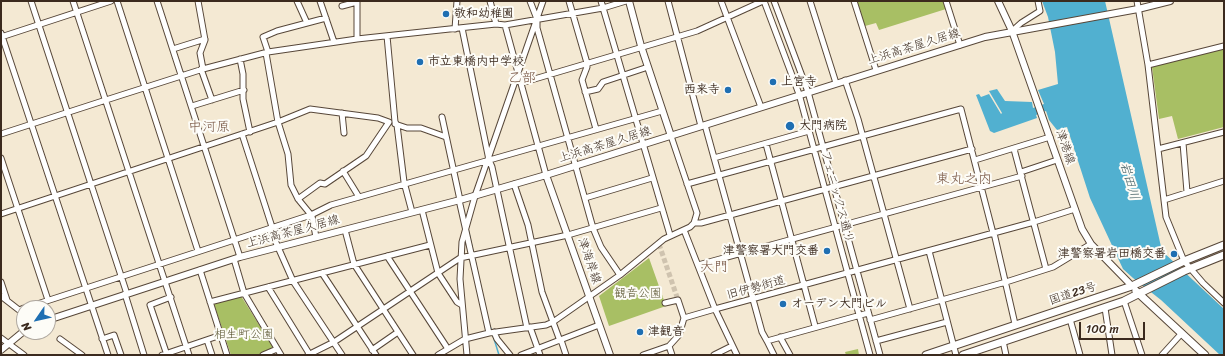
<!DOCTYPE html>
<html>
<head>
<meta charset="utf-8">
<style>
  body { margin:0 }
  #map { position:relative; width:1225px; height:356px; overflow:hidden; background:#f4e9d3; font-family:Sriracha,sans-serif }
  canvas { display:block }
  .frame { position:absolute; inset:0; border:2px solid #3b2a1e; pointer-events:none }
  .north { position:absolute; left:16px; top:300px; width:40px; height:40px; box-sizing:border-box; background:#fdfcf7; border:1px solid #afa8a0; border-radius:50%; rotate:236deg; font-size:11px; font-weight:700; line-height:16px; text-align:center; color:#3b2a1e }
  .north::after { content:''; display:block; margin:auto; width:14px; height:18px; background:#1f6fb2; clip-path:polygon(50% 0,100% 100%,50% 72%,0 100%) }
  .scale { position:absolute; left:1079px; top:322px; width:66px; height:18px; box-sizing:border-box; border:2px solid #3b2a1e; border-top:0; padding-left:5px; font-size:12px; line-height:14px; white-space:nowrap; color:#3b2a1e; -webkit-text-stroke:3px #fdfcf7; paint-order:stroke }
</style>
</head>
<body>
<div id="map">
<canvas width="1225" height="356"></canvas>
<div class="frame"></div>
<div class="north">N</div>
<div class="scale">100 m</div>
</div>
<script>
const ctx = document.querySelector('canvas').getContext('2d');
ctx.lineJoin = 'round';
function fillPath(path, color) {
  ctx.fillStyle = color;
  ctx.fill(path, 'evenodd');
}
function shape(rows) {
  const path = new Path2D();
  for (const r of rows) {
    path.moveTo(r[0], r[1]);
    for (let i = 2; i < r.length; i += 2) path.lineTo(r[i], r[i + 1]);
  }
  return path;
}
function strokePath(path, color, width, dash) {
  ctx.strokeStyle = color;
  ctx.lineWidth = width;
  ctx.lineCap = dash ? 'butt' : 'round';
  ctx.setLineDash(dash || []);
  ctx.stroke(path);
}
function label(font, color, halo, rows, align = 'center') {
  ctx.font = font + ' Sriracha,"Klee One",sans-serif';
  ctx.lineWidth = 4;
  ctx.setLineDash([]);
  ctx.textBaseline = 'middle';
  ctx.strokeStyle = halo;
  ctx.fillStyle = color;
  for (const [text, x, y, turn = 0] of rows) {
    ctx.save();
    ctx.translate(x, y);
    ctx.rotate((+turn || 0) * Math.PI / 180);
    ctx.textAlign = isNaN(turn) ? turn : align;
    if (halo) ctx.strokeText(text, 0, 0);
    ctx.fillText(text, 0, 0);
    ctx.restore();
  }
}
fillPath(shape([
  [856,1,944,1,946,9,879,30,876,23,865,26],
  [1224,48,1224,127,1178,139,1172,116,1159,119,1152,67],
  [649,258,666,306,609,326,599,296],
  [241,296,273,347,260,355,231,355,214,304],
  [858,349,859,355,846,355,845,352]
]), '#a8bf64');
fillPath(shape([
  [1042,1,1105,1,1162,251,1224,309,1224,355,1220,355,1161,300,1133,278,1123,269,1090,198,1067,127,1057,130,1049,120,1046,111,1036,115,1037,118,994,133,990,131,976,95,979,94,981,97,989,94,1001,114,1002,113,989,91,997,89,1005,101,1032,102,1033,108,1044,104,1038,90,1058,84,1055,52,1048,17]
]), '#51b0d0');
strokePath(shape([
  [468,229,487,315],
  [490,326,499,355]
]), '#51b0d0', 1.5);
strokePath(shape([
  [659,244,678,300]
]), '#cfc3af', 5, [5, 2.5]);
const minor = shape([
  [31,1,127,294],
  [73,1,189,355],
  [117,1,198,251],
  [157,1,240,257],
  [198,1,205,40,200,53,203,69],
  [297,1,307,23],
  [320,1,334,42],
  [357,1,357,39],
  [490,1,496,24],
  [530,1,537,19,537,28,593,228,601,247,620,275],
  [569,1,587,63,587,67,582,80,596,129],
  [601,1,670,235],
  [668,1,701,126],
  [721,1,761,107],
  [764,1,799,94,870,355],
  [774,1,808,92,880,355],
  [810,1,836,83],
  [854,1,876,70],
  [946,1,960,45],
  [1137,1,1148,65,1166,217,1184,261,1203,283,1224,303],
  [342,6,357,2],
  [505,25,546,175],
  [462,28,489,160,492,167,527,328],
  [455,29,457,1],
  [1012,31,1021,23,1040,11,1038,1],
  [1,33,108,355],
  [387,36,395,122,397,125,404,182,412,212],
  [1,37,111,1],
  [173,49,205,39],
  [268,52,263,37,277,31,326,18],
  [240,59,243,74,243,99,250,132],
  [1148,65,1224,46],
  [201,69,212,100],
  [845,80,858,119,910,309],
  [521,83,697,31,763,1],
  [585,92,598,89,603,82,648,67],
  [106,100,203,69,268,52,357,39,496,24,505,25,603,8,626,1],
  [192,106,244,90],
  [342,113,344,133],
  [442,117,460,200],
  [395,124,407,128,421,128,446,137],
  [705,125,762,332,767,341,868,313],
  [1,134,106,100],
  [242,134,272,227,270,229,293,281,342,355],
  [1183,143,1187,192],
  [766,144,815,326],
  [1014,149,1046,269],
  [1158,149,1224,132],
  [1,158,48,300],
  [714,158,809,131],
  [975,160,1050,137],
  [343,171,359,197],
  [1021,172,1057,160],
  [514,184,528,225,542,292,560,341],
  [687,184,961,109,993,233],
  [585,198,652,178],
  [298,199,312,216,316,237],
  [459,200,489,333],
  [1164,200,1224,181],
  [422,210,438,273,457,302,462,305],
  [1,214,242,134,278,122,310,109,378,118,389,122,366,156,325,184,320,183,298,199,291,185,288,154,278,122,266,53],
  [694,223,701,223,972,149],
  [345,230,354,264,413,355],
  [994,233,1015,324],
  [929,251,956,355],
  [387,256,448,349],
  [234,259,244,293,281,355],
  [698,265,1022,176],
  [200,270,227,355],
  [322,273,376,355],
  [1,282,7,300],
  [268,287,310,355],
  [125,294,144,355],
  [1,296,19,310,24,308],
  [1124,301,1142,355],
  [210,302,430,245],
  [25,308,311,215,331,205,662,111],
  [1105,308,1112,355],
  [684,318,715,309,684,230],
  [1070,319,1080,355],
  [870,320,1006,282,1053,267,1091,244],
  [530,327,540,355],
  [494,332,497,339,510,355],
  [780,337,790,355],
  [1,338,24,355],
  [60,339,82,355],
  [102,339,114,335,121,355],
  [207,340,212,355],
  [561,340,566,355],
  [767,341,774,355],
  [876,341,947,322],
  [1003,341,1006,355],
  [669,346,672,355],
  [372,350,398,332],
  [162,355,221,335],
  [167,355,150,305,171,297],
  [263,355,277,349],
  [308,355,334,342,460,258,568,235,661,208],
  [438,355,465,339,489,333,546,325,553,322,620,275,664,239,690,227,694,223,697,213,671,136],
  [467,355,460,279,462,242,475,196,543,1],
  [521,355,599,325],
  [643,355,669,346,679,335,684,318,678,300,665,303],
  [714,355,732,346],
  [737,355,715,309,1034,222,1075,209],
  [1162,355,1182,333]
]);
const major = shape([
  [629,1,641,46,671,136],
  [998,1,1012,31,1082,229,1091,244,1132,286],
  [546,175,610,355],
  [48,320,240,257,460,200,546,175,985,37,1138,9,1170,1],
  [1,350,24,331]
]);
const highway = shape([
  [1136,291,1205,355],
  [926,355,1132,286,1184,261,1224,245],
  [963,355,1124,301,1184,271,1224,255]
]);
strokePath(minor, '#574739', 7);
strokePath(major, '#574739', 8);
strokePath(highway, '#574739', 9);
strokePath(minor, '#fff', 5);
strokePath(major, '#fff', 6);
strokePath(highway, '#fff', 7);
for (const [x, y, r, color] of [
  [446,14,4,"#1f6fb2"],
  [420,62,4,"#1f6fb2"],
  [773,82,4,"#1f6fb2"],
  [728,90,4,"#1f6fb2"],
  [790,126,5,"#1f6fb2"],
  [827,251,4,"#1f6fb2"],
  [1174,254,4,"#1f6fb2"],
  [783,304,4,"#1f6fb2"],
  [640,332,4,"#1f6fb2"]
]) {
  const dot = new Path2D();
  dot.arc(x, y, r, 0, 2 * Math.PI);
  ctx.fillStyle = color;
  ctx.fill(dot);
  strokePath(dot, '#fdfcf7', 1.5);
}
label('bold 12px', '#3b2a1e', '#fdfcf7', [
  ["敬和幼稚園",454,14],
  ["市立東橋内中学校",428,62],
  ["上宮寺",781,82],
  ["西来寺",720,90,"right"],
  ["大門病院",799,126],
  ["津警察署大門交番",819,251,"right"],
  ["津警察署岩田橋交番",1166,254,"right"],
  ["オーデン大門ビル",791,304],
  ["津観音",648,332]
], 'left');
label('12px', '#3b2a1e', '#fdfcf7', [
  ["上浜高茶屋久居線",914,47,-17],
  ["上浜高茶屋久居線",605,145,-17],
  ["津港線",1065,147,71],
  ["フェニックス通り",837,197,75],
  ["上浜高茶屋久居線",293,232,-15],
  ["津海岸線",589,261,71],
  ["旧伊勢街道",756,288,-15],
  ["国道23号",1073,294,-18]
]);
label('12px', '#5c5733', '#fdfcf7', [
  ["観音公園",638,294],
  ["相生町公園",244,335]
]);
label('italic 13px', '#446065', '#fdfcf7', [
  ["岩田川",1129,181,74]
]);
label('14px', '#795745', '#fdfcf7', [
  ["乙部",522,78],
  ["中河原",209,127],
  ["東丸之内",964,179],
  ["大門",714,267]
]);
</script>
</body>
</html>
